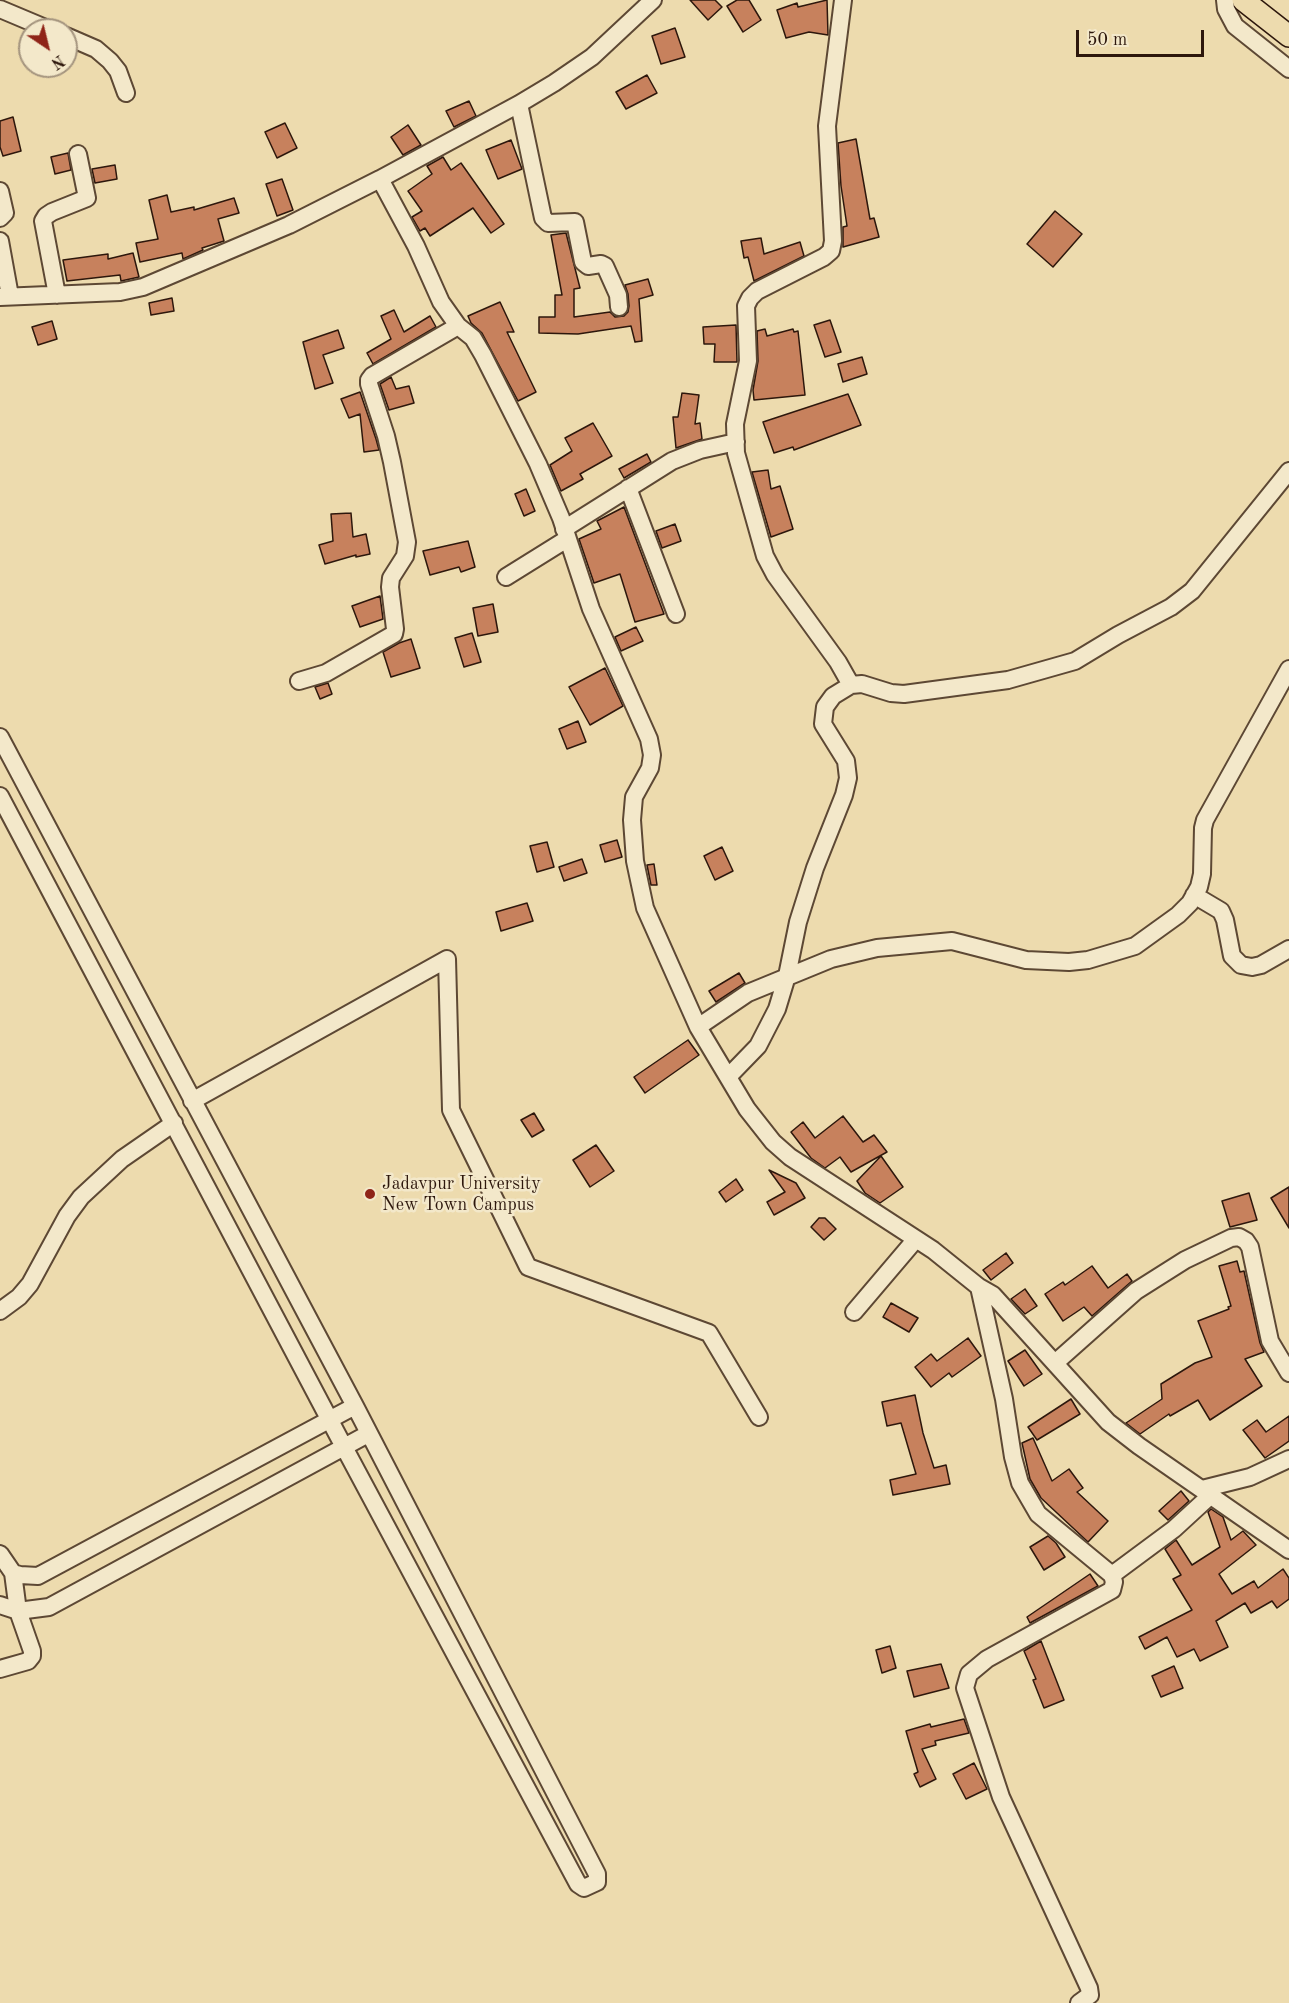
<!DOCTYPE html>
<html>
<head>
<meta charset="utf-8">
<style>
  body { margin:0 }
  #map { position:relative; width:1289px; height:2003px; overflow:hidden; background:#eddbae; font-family:"Old Standard TT",serif }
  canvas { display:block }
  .north { position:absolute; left:18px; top:18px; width:60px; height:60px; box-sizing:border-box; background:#f3e8ca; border:2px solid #a4947e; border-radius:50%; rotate:145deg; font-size:16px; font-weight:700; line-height:24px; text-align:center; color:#2d170c }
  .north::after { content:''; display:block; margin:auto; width:21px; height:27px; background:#8f2418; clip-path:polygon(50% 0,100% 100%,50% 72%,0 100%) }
  .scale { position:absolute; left:1076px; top:30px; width:128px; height:27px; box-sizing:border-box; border:3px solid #2d170c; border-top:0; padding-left:8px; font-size:18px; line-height:21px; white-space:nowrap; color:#2d170c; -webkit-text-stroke:4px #f3e8ca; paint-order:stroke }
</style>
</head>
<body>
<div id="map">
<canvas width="1289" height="2003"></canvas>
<div class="north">N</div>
<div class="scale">50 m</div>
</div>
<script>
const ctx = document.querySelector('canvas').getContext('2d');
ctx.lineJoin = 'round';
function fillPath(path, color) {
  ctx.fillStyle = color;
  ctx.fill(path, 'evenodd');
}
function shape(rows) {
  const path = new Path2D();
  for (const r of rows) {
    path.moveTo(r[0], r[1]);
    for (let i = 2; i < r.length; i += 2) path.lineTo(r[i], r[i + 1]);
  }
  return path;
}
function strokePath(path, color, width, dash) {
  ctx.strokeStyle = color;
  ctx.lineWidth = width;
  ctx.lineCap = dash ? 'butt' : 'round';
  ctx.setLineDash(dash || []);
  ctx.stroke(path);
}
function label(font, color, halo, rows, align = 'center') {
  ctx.font = font + ' "Old Standard TT",serif';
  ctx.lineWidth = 5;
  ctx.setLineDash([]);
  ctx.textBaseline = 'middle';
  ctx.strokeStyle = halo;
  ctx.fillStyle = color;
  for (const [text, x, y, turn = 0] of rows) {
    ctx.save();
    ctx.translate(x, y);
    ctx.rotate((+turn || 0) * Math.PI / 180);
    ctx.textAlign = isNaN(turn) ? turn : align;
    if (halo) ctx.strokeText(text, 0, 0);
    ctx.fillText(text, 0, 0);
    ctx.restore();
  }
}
const building = shape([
  [690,0,715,0,722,7,708,20,690,0],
  [737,0,749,0,761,20,743,32,727,6,737,0],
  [827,0,828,35,809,32,786,38,777,10,797,3,798,7,827,0],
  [675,28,685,57,661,64,652,36,675,28],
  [647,75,657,93,626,109,616,92,647,75],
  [469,101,476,116,454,127,446,111,469,101],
  [13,117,21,151,3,156,0,147,0,121,13,117],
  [285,123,297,148,277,158,265,132,285,123],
  [408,125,421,145,403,155,391,137,408,125],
  [856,139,870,219,874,218,879,237,843,247,843,227,847,226,841,186,838,143,856,139],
  [511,140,522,169,498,179,486,150,511,140],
  [68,153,71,170,55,174,51,157,68,153],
  [443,157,451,170,461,163,504,224,491,233,473,208,430,236,425,228,420,231,412,217,422,211,408,191,432,174,427,166,443,157],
  [115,165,117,179,95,183,92,169,115,165],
  [282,179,293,210,277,216,266,184,282,179],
  [167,195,171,212,194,207,194,210,234,198,239,213,218,219,224,241,202,248,203,250,183,259,182,253,140,262,136,243,158,239,149,200,167,195],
  [1055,211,1082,234,1053,267,1027,244,1055,211],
  [566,233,580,288,574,289,574,317,610,312,615,317,624,316,628,312,629,306,628,294,625,285,648,279,653,295,639,299,642,341,635,342,631,326,578,334,539,333,539,317,555,317,555,295,562,295,551,235,566,233],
  [761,238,764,254,800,242,804,256,754,281,748,257,744,258,741,241,761,238],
  [133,253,139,277,121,281,120,275,67,281,63,260,108,254,108,259,133,253],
  [172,298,174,311,151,315,149,303,172,298],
  [500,302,514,332,507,332,536,392,518,401,482,333,471,323,468,316,500,302],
  [394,310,404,332,430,316,436,327,373,364,367,353,391,339,381,316,394,310],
  [830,320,841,352,825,357,814,325,830,320],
  [52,321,57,339,38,345,32,327,52,321],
  [736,325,737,362,714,362,715,344,704,344,703,327,736,325],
  [765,329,767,336,793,329,794,332,798,331,805,395,754,400,753,390,758,361,757,331,765,329],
  [338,330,344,348,323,355,333,383,315,389,303,342,338,330],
  [862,357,867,374,843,382,838,364,862,357],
  [391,377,396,389,409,386,414,403,389,410,380,384,391,377],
  [360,392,376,439,379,450,364,452,360,414,349,418,341,399,360,392],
  [682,393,699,395,695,424,700,423,702,439,676,448,673,417,678,417,682,393],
  [848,394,861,425,794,450,793,447,774,453,763,422,848,394],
  [593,423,612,456,580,474,583,479,561,491,550,465,572,451,565,438,593,423],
  [647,454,651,462,624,478,619,469,647,454],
  [768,470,771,489,780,486,793,529,771,537,752,472,768,470],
  [526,489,535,511,524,516,515,494,526,489],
  [624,507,664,614,635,622,620,574,594,583,579,539,601,529,597,521,624,507],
  [351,513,353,537,366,534,370,554,356,557,356,555,325,564,319,545,333,541,331,514,351,513],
  [675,524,681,541,662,548,656,531,675,524],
  [468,541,475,567,461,572,459,567,430,575,423,551,468,541],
  [380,596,383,619,360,627,352,606,380,596],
  [493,604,498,632,478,636,473,608,493,604],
  [636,627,643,641,621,651,615,637,636,627],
  [472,633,481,662,464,667,455,638,472,633],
  [411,639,420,668,391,677,383,652,399,643,411,639],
  [605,668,623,706,590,725,569,687,605,668],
  [328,683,332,694,320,699,315,687,328,683],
  [578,721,586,742,567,749,559,729,578,721],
  [617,840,622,857,605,862,600,845,617,840],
  [547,842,554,867,537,872,530,846,547,842],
  [722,847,733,871,715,880,704,856,722,847],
  [582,859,587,873,564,881,559,867,582,859],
  [654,864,657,885,651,885,647,865,654,864],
  [527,903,533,921,501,931,496,912,527,903],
  [739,973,745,983,716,1002,709,991,739,973],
  [688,1040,699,1055,645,1093,634,1077,688,1040],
  [534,1113,544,1130,532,1137,521,1120,534,1113],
  [843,1116,863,1142,874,1135,887,1152,851,1172,840,1157,825,1168,811,1158,791,1132,803,1122,815,1138,843,1116],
  [596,1145,614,1171,590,1187,573,1160,596,1145],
  [881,1156,903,1187,880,1203,865,1193,857,1181,881,1156],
  [769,1170,796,1183,805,1198,774,1215,767,1202,785,1192,769,1170],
  [736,1179,743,1190,726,1202,719,1192,736,1179],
  [1289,1187,1289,1228,1271,1198,1289,1187],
  [1249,1193,1257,1220,1230,1227,1222,1201,1249,1193],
  [819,1218,825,1218,836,1229,824,1240,811,1227,819,1218],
  [1006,1253,1013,1263,991,1280,983,1270,1006,1253],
  [1237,1261,1240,1272,1244,1271,1260,1343,1264,1352,1245,1359,1262,1386,1210,1420,1198,1400,1170,1416,1169,1414,1140,1434,1126,1423,1162,1399,1161,1384,1195,1363,1212,1357,1198,1321,1229,1309,1228,1307,1231,1306,1219,1266,1237,1261],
  [1092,1266,1108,1288,1127,1274,1132,1281,1092,1316,1084,1307,1063,1321,1045,1294,1063,1282,1065,1285,1092,1266],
  [1025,1289,1037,1306,1025,1314,1011,1299,1025,1289],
  [891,1303,918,1318,909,1332,883,1317,891,1303],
  [968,1338,981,1356,952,1377,949,1373,931,1387,915,1367,931,1354,937,1361,968,1338],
  [1025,1350,1042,1374,1024,1386,1008,1361,1025,1350],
  [915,1395,923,1433,934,1468,946,1465,950,1484,893,1495,890,1480,916,1474,901,1423,887,1426,882,1402,915,1395],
  [1071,1399,1080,1414,1037,1440,1028,1427,1071,1399],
  [1289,1416,1289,1441,1265,1458,1243,1430,1257,1420,1266,1432,1289,1416],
  [1033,1438,1052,1481,1069,1469,1083,1488,1077,1492,1108,1521,1088,1542,1041,1498,1030,1479,1022,1443,1033,1438],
  [1181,1491,1189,1501,1168,1520,1159,1511,1181,1491],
  [1211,1509,1223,1517,1231,1540,1243,1531,1256,1545,1219,1574,1232,1594,1254,1581,1258,1588,1283,1569,1289,1578,1289,1599,1277,1608,1272,1601,1251,1613,1245,1603,1216,1621,1228,1647,1200,1661,1194,1649,1177,1657,1167,1637,1145,1649,1139,1637,1192,1610,1173,1579,1181,1575,1165,1549,1176,1540,1192,1565,1220,1547,1208,1512,1211,1509],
  [1048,1536,1056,1543,1065,1557,1044,1570,1030,1547,1048,1536],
  [1090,1574,1098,1586,1030,1623,1027,1617,1090,1574],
  [1041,1641,1064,1700,1044,1708,1033,1680,1036,1679,1024,1651,1041,1641],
  [890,1646,896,1668,882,1673,876,1650,890,1646],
  [941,1664,949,1688,914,1697,907,1671,941,1664],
  [1174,1666,1183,1688,1161,1697,1152,1676,1174,1666],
  [964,1719,969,1733,935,1741,936,1745,922,1749,936,1779,920,1787,914,1774,918,1772,906,1731,930,1724,931,1727,964,1719],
  [974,1763,987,1789,966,1799,953,1774,974,1763]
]);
fillPath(building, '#c7815d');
strokePath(building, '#2d170c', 1.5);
const minor = shape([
  [843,0,827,126,833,241,831,251,824,257,757,291,750,298,746,306,748,361,735,424,736,453,765,556,775,575,838,662,851,685],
  [1225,0,1226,9,1235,26,1289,69],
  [0,9,50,30],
  [66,36,96,49,110,61,118,71,126,93],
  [519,104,543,218,548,223,575,222,583,262,588,266,601,264,605,266,618,295,619,307],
  [380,179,416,246,441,302,458,326,473,338,483,355,538,464,561,518,591,609,649,739,652,755,650,768,634,797,632,820,635,861,645,908,698,1027,747,1109,773,1142,790,1157,933,1250,979,1287,1004,1399,1013,1457,1020,1483,1038,1514,1112,1575,1114,1582,1112,1590,987,1659,969,1674,965,1688,1001,1797,1089,1988,1090,1995,1079,2003],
  [0,191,5,213,0,218],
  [0,241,10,296],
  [57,295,43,221,46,216,52,212,87,198,78,154],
  [0,297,120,292,143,287,289,225,380,179,519,104,554,83,592,57,653,0],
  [628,488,676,614],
  [564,529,672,461,700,450,736,442],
  [506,577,567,539],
  [299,681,326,673,394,634,395,629,390,587,391,578,405,556,407,542,392,462,386,436,369,384,369,380,372,376,458,326],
  [0,737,355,1406,597,1874,597,1882,584,1888,578,1884,344,1447,0,796],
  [1194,895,1221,911,1225,920,1232,956,1241,965,1252,967,1261,965,1289,949],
  [698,1027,748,993,831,959,877,948,952,941,1026,960,1069,962,1088,960,1135,946,1178,915,1190,903,1199,887,1202,874,1203,828,1205,820,1289,669],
  [728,1077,758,1046,777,1009,787,976,798,922,815,868,844,795,848,778,846,761,823,724,825,707,833,696,851,685,862,684,891,693,904,694,1008,680,1075,661,1118,635,1171,607,1192,591,1289,471],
  [192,1101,447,959,451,1110,528,1267,709,1333,759,1417],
  [979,1287,993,1295,1108,1422,1139,1446,1289,1550],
  [0,1311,19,1297,30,1284,67,1216,81,1197,122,1159,174,1123],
  [854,1312,916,1239],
  [1055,1363,1136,1291,1185,1260,1231,1238,1239,1237,1246,1241,1250,1247,1270,1341,1289,1373],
  [1202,1489,1250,1477,1289,1459],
  [0,1554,13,1573,18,1611,32,1651,32,1656,28,1661,0,1669],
  [13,1573,20,1575,38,1576,355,1406],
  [1112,1575,1174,1529,1211,1495],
  [0,1605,18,1611,49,1607,368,1434]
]);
const major = shape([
  [1243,0,1289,36]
]);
strokePath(minor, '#5d4834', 20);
strokePath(major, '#2d170c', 24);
strokePath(minor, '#f3e8ca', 16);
strokePath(major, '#eddbae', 21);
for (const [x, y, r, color] of [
  [370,1194,6,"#8f2418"]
]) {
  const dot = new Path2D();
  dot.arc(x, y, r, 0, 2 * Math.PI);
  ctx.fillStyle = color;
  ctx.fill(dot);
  strokePath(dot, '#f3e8ca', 2);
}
label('18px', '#2d170c', '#f3e8ca', [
  ["Jadavpur University",382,1184],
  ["New Town Campus",382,1205]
], 'left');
</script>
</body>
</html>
